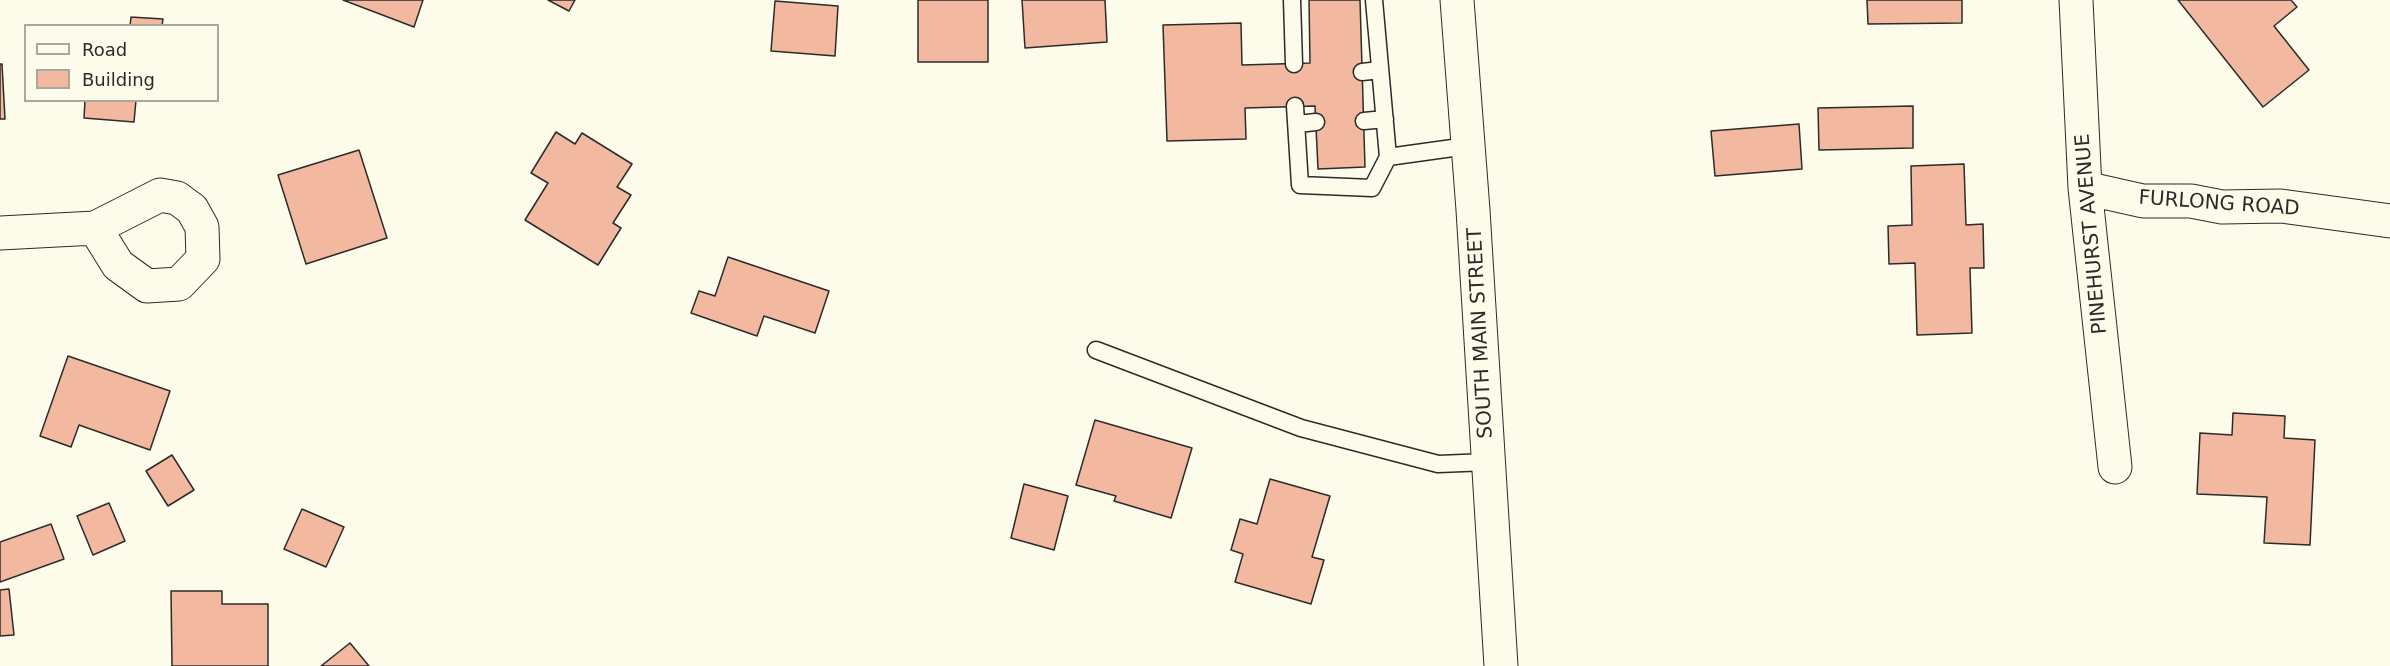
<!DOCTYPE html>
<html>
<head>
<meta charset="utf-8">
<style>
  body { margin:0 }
  #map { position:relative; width:2390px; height:666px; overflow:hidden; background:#fdfbea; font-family:"DejaVu Sans",sans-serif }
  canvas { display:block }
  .legend { position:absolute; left:24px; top:24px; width:195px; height:78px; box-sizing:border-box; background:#fdfbea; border:2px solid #a9a89e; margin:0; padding:8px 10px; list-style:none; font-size:18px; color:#2b2b2b }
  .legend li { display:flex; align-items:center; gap:12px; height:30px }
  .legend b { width:30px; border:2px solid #a9a89e }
</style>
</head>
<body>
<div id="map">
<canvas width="2390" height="666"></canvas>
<ul class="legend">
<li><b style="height:8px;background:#fdfbea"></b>Road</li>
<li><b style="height:16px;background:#f2b8a0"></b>Building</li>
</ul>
</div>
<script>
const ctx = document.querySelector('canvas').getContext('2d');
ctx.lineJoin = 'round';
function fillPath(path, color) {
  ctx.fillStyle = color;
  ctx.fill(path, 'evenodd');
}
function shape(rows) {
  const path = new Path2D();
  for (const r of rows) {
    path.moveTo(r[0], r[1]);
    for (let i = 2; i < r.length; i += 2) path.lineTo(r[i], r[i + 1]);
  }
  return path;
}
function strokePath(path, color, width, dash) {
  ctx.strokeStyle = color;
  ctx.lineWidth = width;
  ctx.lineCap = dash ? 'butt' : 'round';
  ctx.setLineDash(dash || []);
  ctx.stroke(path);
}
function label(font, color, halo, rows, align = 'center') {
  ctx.font = font + ' "DejaVu Sans",sans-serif';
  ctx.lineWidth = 4.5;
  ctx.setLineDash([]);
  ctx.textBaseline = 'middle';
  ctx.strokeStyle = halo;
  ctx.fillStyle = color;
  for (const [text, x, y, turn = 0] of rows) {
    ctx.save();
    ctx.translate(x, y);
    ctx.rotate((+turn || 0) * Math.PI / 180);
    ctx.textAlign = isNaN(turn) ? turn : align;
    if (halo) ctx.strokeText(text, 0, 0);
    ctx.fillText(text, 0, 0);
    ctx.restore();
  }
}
const building = shape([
  [343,0,423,0,414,27,343,0],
  [548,0,575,0,569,11,548,0],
  [918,0,988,0,988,62,918,62,918,0],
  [1022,0,1105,0,1107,42,1025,48,1022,0],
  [1309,0,1360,0,1365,167,1318,169,1315,106,1245,108,1246,139,1167,141,1163,25,1241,23,1242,65,1310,63,1309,0],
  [1867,0,1962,0,1962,23,1868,24,1867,0],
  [2178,0,2291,0,2297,7,2274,26,2309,70,2263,107,2178,0],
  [775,1,838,6,835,56,771,51,775,1],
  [131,17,163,19,162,26,130,26,131,17],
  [0,64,2,64,5,119,0,119,0,64],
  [85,100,136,100,134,122,84,118,85,100],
  [1913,106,1913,148,1819,150,1818,108,1913,106],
  [1799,124,1802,169,1715,176,1711,131,1799,124],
  [556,132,575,144,582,133,632,164,617,187,631,195,613,223,621,228,598,265,525,220,548,183,531,173,556,132],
  [359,150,387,238,306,264,278,175,359,150],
  [1964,164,1966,225,1983,224,1984,268,1970,268,1972,333,1917,335,1915,263,1889,264,1888,226,1912,225,1911,166,1964,164],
  [728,257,829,291,815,333,764,316,757,336,691,313,699,291,715,296,728,257],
  [68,356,170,391,150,450,79,425,71,447,40,436,68,356],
  [2233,413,2285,416,2284,438,2315,440,2310,545,2264,543,2267,497,2197,494,2200,433,2232,435,2233,413],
  [1095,420,1192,448,1171,518,1114,501,1116,496,1076,485,1095,420],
  [172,455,194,490,168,506,146,471,172,455],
  [1270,479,1330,496,1312,557,1324,560,1311,604,1235,582,1243,554,1231,550,1240,519,1257,524,1270,479],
  [1024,484,1068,496,1054,550,1011,538,1024,484],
  [109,503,125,541,93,555,77,516,109,503],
  [302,509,344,527,326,567,284,549,302,509],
  [51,524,64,559,0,582,0,542,51,524],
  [9,589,14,635,0,636,0,590,9,589],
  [171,591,222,591,222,604,268,604,268,666,172,666,171,591],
  [350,643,369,666,321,666,350,643]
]);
fillPath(building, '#f2b8a0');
strokePath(building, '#2b2b2b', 1.5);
const service = shape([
  [1292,0,1294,64],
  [1374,0,1388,157],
  [1362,72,1380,70],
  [1295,106,1300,185,1372,188,1388,157,1467,146],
  [1364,121,1385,119],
  [1297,124,1316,122],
  [1096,350,1301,428,1438,464,1488,462]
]);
const minor = shape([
  [2076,0,2085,188,2115,467],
  [2085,188,2143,201,2191,201,2222,207,2281,206,2390,221],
  [0,233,95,228,160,195,177,198,192,209,202,227,203,259,179,284,147,286,118,265,95,228]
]);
const primary = shape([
  [1457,0,1473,210,1501,666]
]);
strokePath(service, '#2b2b2b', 19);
strokePath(minor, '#2b2b2b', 35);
strokePath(primary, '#2b2b2b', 35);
strokePath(service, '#fdfbea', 16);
strokePath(minor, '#fdfbea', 33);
strokePath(primary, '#fdfbea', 33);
label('20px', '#2b2b2b', '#fdfbea', [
  ["FURLONG ROAD",2219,204,4],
  ["PINEHURST AVENUE",2092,234,-95],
  ["SOUTH MAIN STREET",1481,333,-93]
]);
</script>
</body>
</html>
